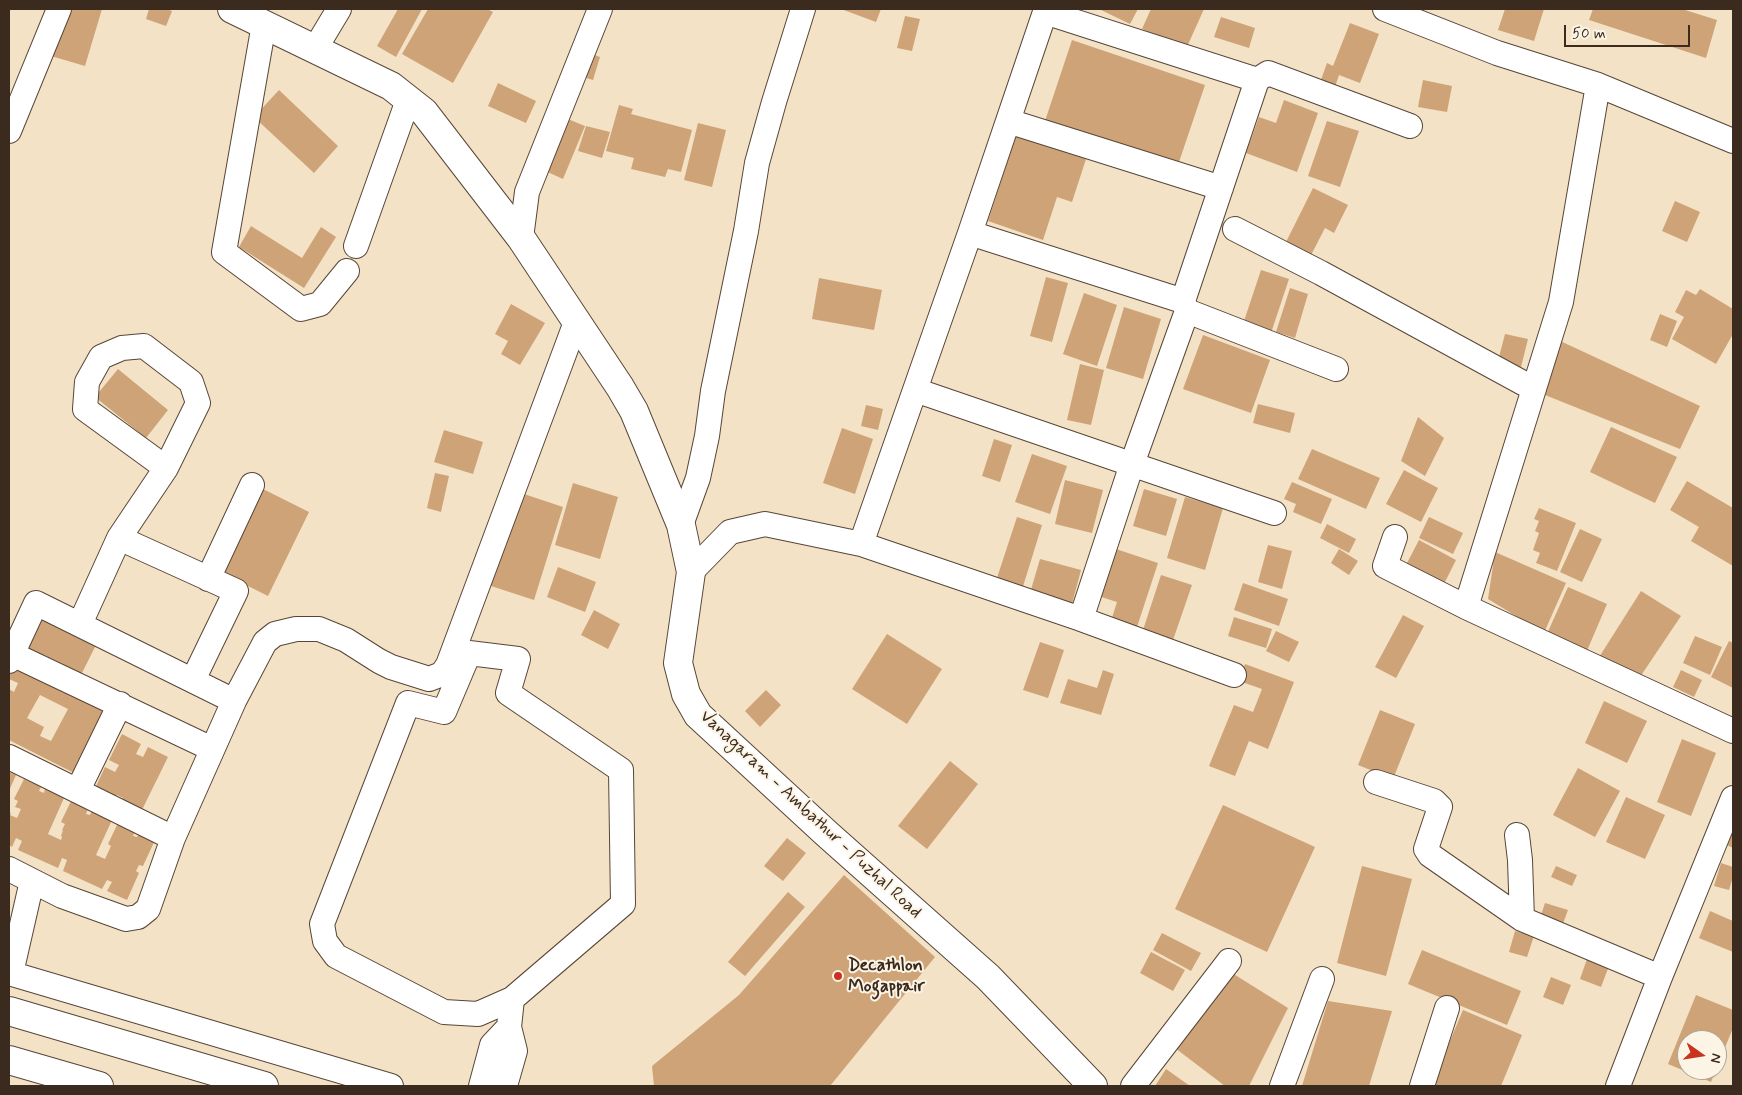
<!DOCTYPE html>
<html>
<head>
<meta charset="utf-8">
<style>
  body { margin:0 }
  #map { position:relative; width:1742px; height:1095px; overflow:hidden; background:#f4e2c6; font-family:Mynerve,sans-serif }
  canvas { display:block }
  .frame { position:absolute; inset:0; border:10px solid #3b2a1e; pointer-events:none }
  .north { position:absolute; left:1677px; top:1030px; width:50px; height:50px; box-sizing:border-box; background:#fcf5e5; border:1px solid #afa495; border-radius:50%; rotate:103deg; font-size:14px; font-weight:700; line-height:20px; text-align:center; color:#3b2a1e }
  .north::after { content:''; display:block; margin:auto; width:18px; height:22px; background:#c8321e; clip-path:polygon(50% 0,100% 100%,50% 72%,0 100%) }
  .scale { position:absolute; left:1564px; top:25px; width:126px; height:22px; box-sizing:border-box; border:2px solid #3b2a1e; border-top:0; padding-left:6px; font-size:15px; line-height:18px; white-space:nowrap; color:#3b2a1e; -webkit-text-stroke:4px #fcf5e5; paint-order:stroke }
</style>
</head>
<body>
<div id="map">
<canvas width="1742" height="1095"></canvas>
<div class="frame"></div>
<div class="north">N</div>
<div class="scale">50 m</div>
</div>
<script>
const ctx = document.querySelector('canvas').getContext('2d');
ctx.lineJoin = 'round';
function fillPath(path, color) {
  ctx.fillStyle = color;
  ctx.fill(path, 'evenodd');
}
function shape(rows) {
  const path = new Path2D();
  for (const r of rows) {
    path.moveTo(r[0], r[1]);
    for (let i = 2; i < r.length; i += 2) path.lineTo(r[i], r[i + 1]);
  }
  return path;
}
function strokePath(path, color, width, dash) {
  ctx.strokeStyle = color;
  ctx.lineWidth = width;
  ctx.lineCap = dash ? 'butt' : 'round';
  ctx.setLineDash(dash || []);
  ctx.stroke(path);
}
function label(font, color, halo, rows, align = 'center') {
  ctx.font = font + ' Mynerve,sans-serif';
  ctx.lineWidth = 4;
  ctx.setLineDash([]);
  ctx.textBaseline = 'middle';
  ctx.strokeStyle = halo;
  ctx.fillStyle = color;
  for (const [text, x, y, turn = 0] of rows) {
    ctx.save();
    ctx.translate(x, y);
    ctx.rotate((+turn || 0) * Math.PI / 180);
    ctx.textAlign = isNaN(turn) ? turn : align;
    if (halo) ctx.strokeText(text, 0, 0);
    ctx.fillText(text, 0, 0);
    ctx.restore();
  }
}
fillPath(shape([
  [65,9,102,9,85,66,51,56],
  [149,9,166,9,172,11,166,26,146,19],
  [398,9,422,9,396,57,377,46],
  [428,9,487,9,493,12,453,83,402,54],
  [841,9,881,9,876,22],
  [1099,9,1138,9,1130,24],
  [1151,9,1204,9,1186,49,1142,29],
  [1505,9,1544,9,1534,41,1498,30],
  [1593,9,1682,9,1717,20,1706,58,1589,20],
  [905,16,920,19,912,51,897,48],
  [1221,17,1255,28,1249,48,1214,37],
  [1350,23,1379,34,1360,83,1339,75,1332,96,1317,91,1327,63,1333,66],
  [1072,40,1205,85,1177,168,1044,124],
  [587,52,600,57,593,80,579,76],
  [1423,80,1452,86,1447,112,1418,107],
  [498,83,536,101,526,123,488,106],
  [279,90,338,146,314,173,254,117],
  [1284,100,1318,113,1297,172,1246,153,1259,117,1276,123],
  [619,105,633,109,631,114,692,130,681,172,668,169,665,177,631,169,634,158,606,151],
  [563,117,585,126,563,179,541,169],
  [1327,121,1359,131,1340,187,1308,176],
  [698,123,726,130,712,187,684,180],
  [586,126,610,132,602,158,578,151],
  [1017,133,1087,156,1072,202,1057,197,1043,240,988,221],
  [1313,188,1348,205,1334,233,1325,228,1309,259,1284,246],
  [1675,201,1700,212,1687,242,1662,231],
  [251,226,302,258,321,227,336,237,304,288,239,247],
  [1261,270,1289,279,1271,333,1243,324],
  [1046,277,1068,283,1052,342,1030,336],
  [819,278,882,290,874,330,812,319],
  [1290,288,1308,294,1295,338,1276,332],
  [1700,289,1733,309,1733,334,1716,364,1672,339,1684,317,1675,312,1686,290,1696,295],
  [1084,293,1117,305,1097,366,1063,354],
  [511,304,545,323,520,365,501,354,508,341,495,334],
  [1124,307,1161,319,1143,379,1106,368],
  [1660,314,1677,321,1667,347,1650,340],
  [1505,334,1528,339,1520,371,1499,357],
  [1203,335,1270,360,1251,413,1183,389],
  [1556,339,1700,406,1680,449,1545,395],
  [1080,364,1104,370,1091,425,1067,420],
  [118,369,168,410,146,438,95,397],
  [1258,404,1295,413,1290,433,1253,423],
  [866,405,883,409,878,430,861,426],
  [1418,417,1444,438,1425,476,1401,461],
  [1611,427,1677,457,1655,503,1590,472],
  [842,428,873,439,855,494,823,483],
  [444,430,483,442,473,474,434,462],
  [994,439,1012,445,1000,482,982,476],
  [1312,449,1380,478,1366,509,1298,479],
  [1032,454,1067,466,1050,514,1015,502],
  [1404,470,1438,488,1421,522,1386,504],
  [435,473,449,476,441,512,427,508],
  [1065,480,1103,490,1092,533,1055,524],
  [1687,481,1733,508,1733,566,1691,541,1699,527,1670,510],
  [1292,482,1332,499,1321,524,1293,512,1296,504,1284,499],
  [573,483,618,497,600,559,555,545],
  [263,489,309,512,268,596,222,573],
  [1144,489,1177,499,1166,536,1133,526],
  [518,492,563,507,534,600,488,585],
  [1185,497,1223,508,1205,570,1167,558],
  [1539,508,1576,523,1557,571,1536,563,1540,553,1533,550,1539,533,1535,531,1539,521,1534,519],
  [1017,517,1042,525,1021,593,995,584],
  [1429,517,1463,533,1453,554,1419,538],
  [1327,524,1356,539,1349,553,1320,538],
  [1580,529,1602,539,1582,582,1560,572],
  [1419,540,1456,560,1444,584,1406,565],
  [1268,545,1292,551,1282,589,1258,582],
  [1110,547,1158,563,1136,630,1111,621,1117,602,1095,595],
  [1339,549,1358,561,1349,575,1331,563],
  [1495,552,1566,583,1544,633,1488,599],
  [1040,559,1081,570,1072,604,1030,593],
  [558,567,596,582,585,612,547,597],
  [1161,575,1192,585,1173,640,1143,630],
  [1243,583,1288,599,1279,626,1234,610],
  [1568,587,1607,604,1586,653,1546,636],
  [1641,591,1681,616,1640,677,1596,662],
  [594,610,620,624,608,649,581,635],
  [1403,615,1424,626,1396,678,1375,667],
  [41,616,97,643,80,677,61,668,63,664,44,655,42,659,24,650],
  [1234,617,1272,629,1266,648,1228,636],
  [1276,631,1299,642,1289,662,1266,651],
  [887,634,942,669,907,724,852,689],
  [1695,636,1722,647,1710,675,1683,663],
  [1729,641,1733,643,1733,688,1711,677],
  [1040,642,1064,650,1048,698,1023,690],
  [14,663,110,711,78,775,9,740,9,689,14,692,18,683,9,679,9,673],
  [40,695,68,709,51,741,40,736,44,727,27,718],
  [1245,664,1294,682,1268,749,1249,741,1235,776,1209,766,1234,705,1253,712,1262,689,1239,681],
  [1103,670,1114,674,1101,715,1060,703,1068,679,1097,688],
  [1681,670,1702,680,1694,697,1673,687],
  [766,690,781,705,760,727,745,711],
  [1604,701,1647,721,1627,763,1585,743],
  [1380,710,1415,724,1393,779,1358,765],
  [122,734,141,744,136,754,143,757,148,747,168,757,138,818,119,808,123,798,117,795,112,805,92,795,105,767,115,772,119,765,109,760],
  [1682,739,1716,753,1691,816,1657,802],
  [950,761,978,784,927,849,898,826],
  [1578,768,1620,791,1595,837,1553,815],
  [9,772,16,775,9,791],
  [24,779,41,787,39,791,44,793,45,789,64,798,48,834,61,840,62,837,61,836,63,830,62,830,65,824,61,822,71,801,88,809,86,814,90,815,92,811,112,820,96,855,105,859,111,846,108,844,118,823,135,831,133,836,137,837,139,833,155,840,143,866,139,865,136,871,139,873,127,900,107,891,112,882,107,880,102,889,63,871,67,860,62,858,58,868,18,850,22,841,16,838,12,847,9,845,9,812,11,813,10,815,17,818,21,809,15,807,18,801,14,799],
  [1626,797,1665,815,1645,859,1606,842],
  [1223,805,1315,847,1267,952,1175,909],
  [1733,822,1733,848,1725,844],
  [787,838,806,853,783,881,764,866],
  [1721,863,1733,867,1733,877,1729,890,1714,886],
  [1362,866,1412,879,1386,976,1337,963],
  [1556,866,1577,875,1572,886,1551,877],
  [844,875,935,957,830,1086,654,1086,652,1066,739,995],
  [788,892,805,907,745,976,728,962],
  [1545,903,1568,910,1561,929,1539,921],
  [1710,911,1733,921,1733,952,1699,938],
  [1515,931,1534,936,1527,957,1509,952],
  [1162,933,1201,953,1191,971,1153,950],
  [1422,950,1521,991,1507,1025,1408,984],
  [1151,952,1185,970,1173,991,1140,973],
  [1587,959,1609,966,1601,987,1580,979],
  [1232,973,1288,1008,1249,1086,1225,1086,1175,1048],
  [1551,977,1571,985,1563,1005,1543,997],
  [1696,995,1733,1010,1733,1028,1717,1067,1717,1040,1687,1040,1687,1070,1716,1070,1711,1082,1668,1064],
  [1328,1001,1392,1011,1369,1086,1302,1086],
  [1463,1010,1522,1035,1501,1086,1431,1086],
  [1166,1069,1190,1086,1155,1086]
]), '#cea377');
const minor = shape([
  [1385,9,1497,53,1598,85,1733,141],
  [264,24,224,252,301,309,320,304,347,271],
  [315,49,339,9],
  [1257,80,1268,73,1410,126],
  [1008,121,1221,188],
  [9,131,59,9],
  [1235,229,1321,273,1534,389],
  [970,233,1183,301],
  [521,238,527,192,600,9],
  [356,246,408,100],
  [1187,311,1336,369],
  [915,390,1274,513],
  [166,468,85,409,87,382,101,357,122,348,144,346,191,382,198,403,166,468,119,538,236,591,193,680],
  [681,525,698,478,707,436,713,391,746,231,757,163,774,102,803,9],
  [1395,537,1385,566,1466,607,1733,731],
  [691,572,730,532,765,524,861,544,970,233,1045,12,1257,80,1183,301,1187,311,1132,464,1081,619,861,544],
  [208,579,252,485],
  [1466,607,1561,302,1598,85],
  [1081,619,1234,675],
  [80,624,119,538],
  [12,654,212,749],
  [9,661,36,603,234,701,173,838,148,909,138,917,126,919,62,896,9,869],
  [234,701,265,642,275,634,296,629,319,629,346,640,379,661,391,667,429,679,442,674,448,665,576,322],
  [9,757,173,838],
  [1376,782,1434,801,1440,807,1426,849,1430,855,1522,919,1660,977],
  [78,790,120,704],
  [1517,835,1520,860,1522,919],
  [9,973,391,1086],
  [11,973,32,881],
  [481,1086,492,1045,509,1027],
  [505,1086,515,1051,509,1027,512,999,623,904,621,770,508,693,518,659,469,653,444,712,408,703,322,924,325,941,336,956,444,1012,478,1014,512,999],
  [1133,1086,1229,961],
  [1282,1086,1322,979],
  [1422,1086,1447,1008],
  [1618,1086,1660,977,1733,798]
]);
const major = shape([
  [232,9,391,86,424,112,521,238,620,387,634,411,681,525,691,572,678,663,686,694,698,715,827,834,988,977,1093,1086]
]);
const highway = shape([
  [9,1011,264,1086],
  [9,1060,99,1086]
]);
strokePath(minor, '#574637', 26);
strokePath(major, '#574637', 30);
strokePath(highway, '#574637', 30);
strokePath(minor, '#fff', 24);
strokePath(major, '#fff', 28);
strokePath(highway, '#fff', 28);
for (const [x, y, r, color] of [
  [838,976,5,"#c8321e"]
]) {
  const dot = new Path2D();
  dot.arc(x, y, r, 0, 2 * Math.PI);
  ctx.fillStyle = color;
  ctx.fill(dot);
  strokePath(dot, '#fcf5e5', 2);
}
label('18px', '#3b2a1e', '#fcf5e5', [
  ["Vanagaram - Ambathur - Puzhal Road",810,815,43]
]);
label('bold 18px', '#3b2a1e', '#fcf5e5', [
  ["Decathlon",848,966],
  ["Mogappair",848,987]
], 'left');
</script>
</body>
</html>
